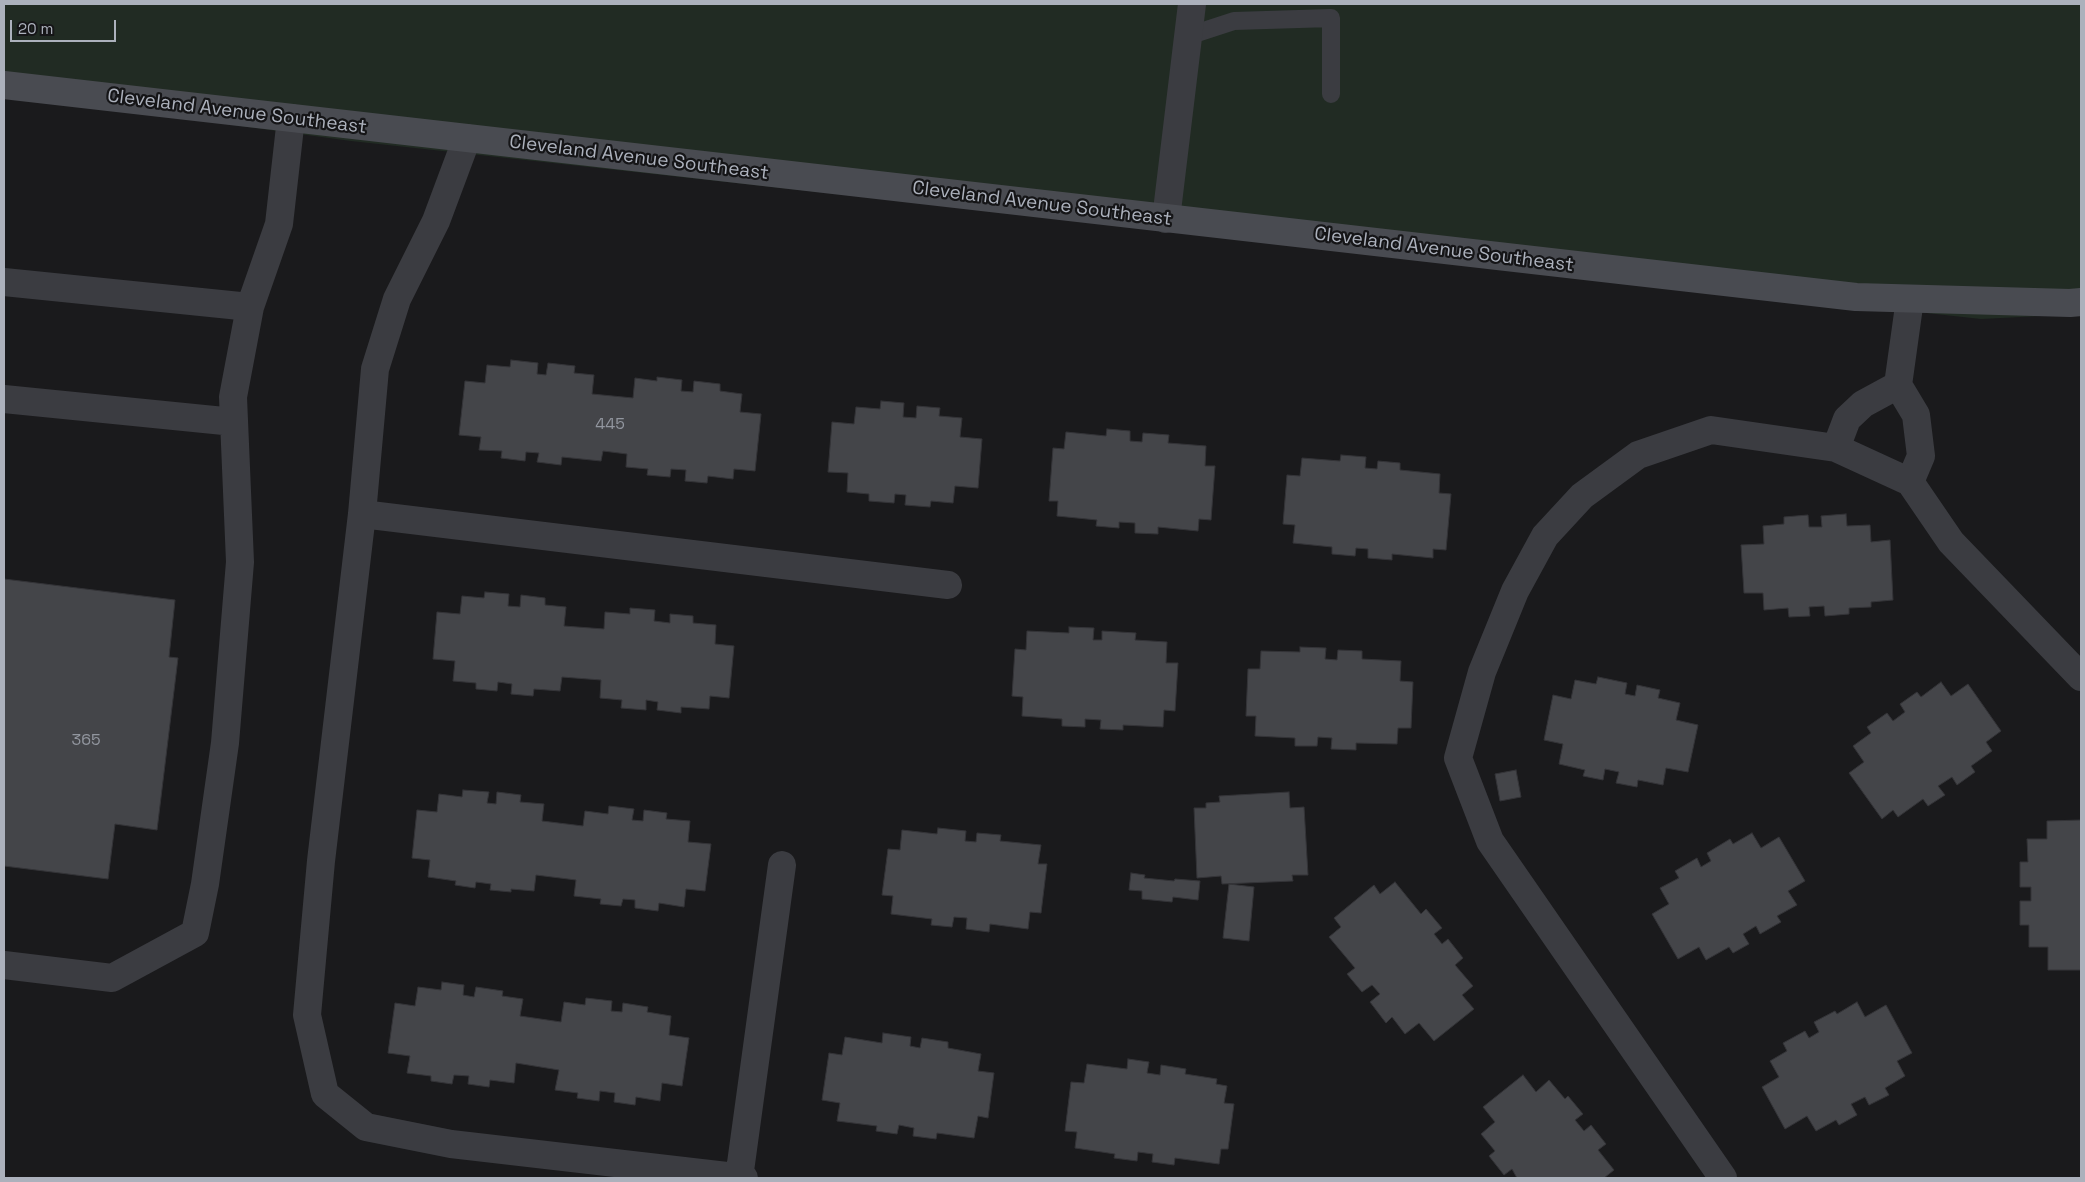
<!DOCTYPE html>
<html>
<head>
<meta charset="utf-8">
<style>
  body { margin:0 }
  #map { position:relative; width:2085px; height:1182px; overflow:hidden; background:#1a1a1c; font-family:"Space Grotesk",sans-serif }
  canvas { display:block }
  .frame { position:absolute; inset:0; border:5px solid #acb1bc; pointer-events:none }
  .scale { position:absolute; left:10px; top:20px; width:106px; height:22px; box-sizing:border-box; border:2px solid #acb1bc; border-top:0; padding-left:6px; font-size:15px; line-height:18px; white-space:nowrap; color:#acb1bc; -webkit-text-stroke:4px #151517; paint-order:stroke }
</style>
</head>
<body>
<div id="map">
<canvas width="2085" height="1182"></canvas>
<div class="frame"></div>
<div class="scale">20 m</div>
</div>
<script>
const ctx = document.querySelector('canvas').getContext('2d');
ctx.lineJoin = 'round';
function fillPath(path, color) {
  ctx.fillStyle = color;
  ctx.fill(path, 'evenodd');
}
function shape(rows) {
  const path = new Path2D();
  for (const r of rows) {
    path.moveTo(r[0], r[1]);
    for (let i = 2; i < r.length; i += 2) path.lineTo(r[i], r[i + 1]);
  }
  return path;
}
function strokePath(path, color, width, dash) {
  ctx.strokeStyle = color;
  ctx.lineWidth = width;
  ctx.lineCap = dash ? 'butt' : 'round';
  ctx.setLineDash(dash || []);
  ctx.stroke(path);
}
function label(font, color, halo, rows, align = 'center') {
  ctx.font = font + ' "Space Grotesk",sans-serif';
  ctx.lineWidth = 4.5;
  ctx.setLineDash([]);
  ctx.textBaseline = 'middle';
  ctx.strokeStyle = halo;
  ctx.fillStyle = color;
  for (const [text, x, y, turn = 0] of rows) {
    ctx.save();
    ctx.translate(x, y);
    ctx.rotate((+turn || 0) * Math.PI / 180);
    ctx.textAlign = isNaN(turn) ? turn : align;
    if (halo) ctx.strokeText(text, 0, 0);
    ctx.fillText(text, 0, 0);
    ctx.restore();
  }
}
fillPath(shape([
  [4,4,2081,4,2081,314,1981,319,351,141,4,94]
]), '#212b23');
const building = shape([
  [511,360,538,363,537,374,546,375,548,363,575,366,574,373,594,375,592,394,633,398,635,378,657,381,657,377,682,380,681,391,693,392,694,381,720,384,720,391,742,394,740,412,761,414,755,471,734,469,733,479,708,476,707,483,685,481,686,470,671,469,670,477,647,475,648,469,626,467,627,454,603,451,601,461,562,457,561,465,537,462,539,453,526,452,525,461,501,458,502,451,479,450,481,437,459,435,465,381,485,383,487,365,510,367,511,360],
  [881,401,904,403,903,417,916,418,917,406,940,408,939,416,962,418,960,437,982,439,978,488,955,486,953,503,931,501,930,507,905,505,906,495,895,494,894,503,869,501,869,494,847,492,848,473,828,472,832,422,854,424,856,407,880,409,881,401],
  [1107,429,1130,431,1130,441,1142,442,1143,433,1169,435,1168,443,1206,446,1205,466,1215,466,1211,520,1199,519,1198,531,1158,527,1158,534,1135,533,1135,523,1119,522,1119,528,1096,526,1097,520,1057,516,1058,501,1049,501,1053,448,1064,449,1066,432,1106,436,1107,429],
  [1341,455,1366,457,1365,468,1377,469,1378,461,1400,463,1400,470,1440,474,1439,493,1451,494,1446,550,1433,549,1433,558,1392,554,1392,560,1368,558,1368,549,1356,548,1355,556,1332,554,1332,547,1293,543,1295,525,1283,524,1287,475,1300,476,1302,458,1340,461,1341,455],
  [1846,514,1847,526,1870,525,1871,542,1890,540,1893,600,1871,602,1871,607,1849,608,1849,614,1825,616,1824,606,1809,607,1810,616,1789,617,1788,608,1764,610,1763,593,1744,593,1741,545,1764,544,1763,526,1784,524,1784,517,1808,515,1809,527,1822,527,1821,516,1846,514],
  [4,579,175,600,169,657,178,658,157,830,115,824,108,879,4,866,4,579],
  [485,592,509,594,508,606,520,607,521,595,545,598,545,605,566,607,564,626,604,629,605,612,630,614,630,608,655,610,654,621,670,623,670,614,693,616,693,623,716,625,715,644,734,646,729,698,710,696,709,709,681,707,681,713,657,710,658,702,646,700,646,710,621,708,622,700,600,698,601,680,562,677,560,691,534,689,533,696,511,694,512,684,498,682,497,691,476,689,476,683,453,681,455,661,433,659,437,612,460,614,462,596,484,598,485,592],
  [1069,627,1094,628,1093,640,1102,640,1102,631,1136,633,1135,640,1167,642,1166,663,1178,663,1175,711,1164,710,1163,727,1123,725,1123,730,1100,729,1101,720,1085,719,1085,727,1062,726,1062,719,1022,716,1023,697,1012,696,1015,649,1026,650,1027,631,1069,633,1069,627],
  [1300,647,1326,648,1325,659,1337,660,1338,650,1362,651,1362,659,1401,661,1400,681,1413,682,1411,728,1398,728,1397,744,1356,743,1356,750,1331,749,1332,738,1318,737,1317,746,1295,746,1295,738,1255,736,1256,716,1246,716,1248,669,1260,669,1261,651,1300,652,1300,647],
  [1598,677,1627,683,1625,694,1635,696,1637,685,1660,690,1658,698,1680,703,1676,720,1698,725,1688,772,1666,768,1663,785,1638,780,1637,787,1616,783,1619,772,1605,769,1603,780,1583,776,1585,770,1559,764,1563,744,1544,740,1553,695,1571,699,1575,680,1596,684,1598,677],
  [1941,682,1951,696,1968,684,2001,731,1986,742,1992,751,1971,766,1975,772,1957,785,1952,777,1938,786,1945,795,1928,806,1923,799,1898,817,1893,810,1882,819,1849,773,1864,762,1853,746,1871,733,1867,727,1887,713,1893,721,1905,712,1900,704,1917,692,1921,697,1941,682],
  [1516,770,1521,797,1500,801,1495,774,1516,770],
  [463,790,489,792,487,803,496,804,497,792,521,795,520,802,544,804,542,821,583,826,585,811,608,814,609,806,634,809,632,820,643,821,644,810,667,813,666,819,690,821,688,842,711,844,705,891,686,889,684,907,659,903,658,911,635,908,635,900,623,899,621,906,600,904,601,899,574,896,576,880,536,875,534,891,511,889,511,892,490,890,491,884,476,882,475,888,455,885,456,881,428,877,430,860,412,858,417,810,437,812,439,794,462,797,463,790],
  [1289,792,1290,808,1304,807,1308,875,1292,875,1293,881,1222,884,1221,876,1197,878,1194,808,1206,808,1206,803,1220,802,1219,796,1289,792],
  [2081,820,2081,970,2048,970,2048,947,2029,947,2029,925,2020,925,2020,901,2031,901,2031,887,2020,887,2020,862,2028,862,2027,839,2047,839,2047,821,2081,820],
  [938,828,966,831,965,841,976,842,977,833,1001,835,1000,841,1041,845,1038,864,1047,864,1041,913,1030,912,1028,929,990,924,989,932,966,929,967,918,954,917,952,927,931,925,932,919,891,914,893,896,882,895,888,849,900,850,902,830,937,834,938,828],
  [1752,833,1761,848,1779,837,1805,881,1788,891,1797,905,1777,916,1781,922,1760,934,1756,926,1743,934,1749,944,1733,953,1729,947,1706,960,1699,947,1678,959,1652,914,1669,904,1660,888,1679,878,1675,871,1697,858,1701,867,1711,861,1707,853,1730,839,1733,844,1752,833],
  [1131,873,1145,875,1144,878,1174,881,1175,879,1200,881,1198,900,1173,897,1172,902,1142,899,1142,891,1129,890,1131,873],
  [1395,882,1421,914,1426,909,1442,928,1434,934,1442,944,1448,939,1463,958,1455,965,1473,986,1462,995,1474,1009,1434,1041,1419,1023,1405,1034,1392,1017,1386,1023,1370,1002,1380,994,1372,985,1362,992,1347,974,1355,968,1329,937,1341,927,1334,918,1374,885,1380,894,1395,882],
  [1229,884,1254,887,1249,941,1223,938,1229,884],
  [442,982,464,985,463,995,474,997,476,987,503,991,502,996,523,999,520,1016,561,1022,564,1002,585,1005,586,998,612,1001,611,1011,622,1012,623,1003,648,1007,647,1012,671,1016,669,1035,689,1038,682,1086,662,1083,660,1101,636,1097,635,1105,614,1102,615,1093,600,1091,599,1101,577,1098,578,1093,555,1090,559,1070,516,1063,514,1083,490,1080,489,1087,468,1084,469,1076,454,1075,452,1084,431,1081,431,1076,407,1073,410,1056,388,1053,395,1003,415,1006,418,987,441,990,442,982],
  [1857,1002,1865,1017,1886,1005,1912,1053,1897,1061,1905,1076,1885,1088,1889,1095,1869,1105,1865,1097,1851,1104,1857,1115,1839,1125,1836,1120,1816,1131,1807,1116,1785,1129,1762,1087,1779,1077,1770,1061,1787,1051,1783,1043,1805,1031,1809,1038,1819,1032,1814,1022,1835,1011,1837,1014,1857,1002],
  [883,1033,911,1037,910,1046,920,1048,922,1038,948,1042,948,1048,981,1054,978,1071,994,1073,988,1118,978,1116,974,1138,937,1133,936,1139,913,1136,914,1128,899,1125,897,1134,876,1131,877,1126,837,1121,840,1103,822,1100,829,1053,842,1055,845,1037,882,1043,883,1033],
  [1128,1059,1149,1062,1147,1073,1160,1075,1161,1065,1186,1069,1185,1074,1217,1079,1216,1084,1227,1086,1224,1103,1234,1104,1228,1149,1221,1149,1219,1164,1175,1158,1174,1165,1152,1162,1153,1154,1138,1152,1137,1161,1114,1158,1115,1154,1075,1148,1077,1132,1065,1131,1071,1082,1084,1083,1087,1064,1127,1069,1128,1059],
  [1523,1075,1536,1092,1549,1080,1565,1099,1568,1096,1583,1114,1575,1120,1584,1131,1591,1125,1606,1144,1598,1150,1614,1170,1604,1178,1517,1178,1512,1169,1504,1175,1489,1156,1495,1151,1481,1134,1495,1122,1483,1107,1523,1075]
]);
fillPath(building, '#444549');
strokePath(building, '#343438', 1);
strokePath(shape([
  [1188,36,1234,21,1331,18,1331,94]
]), '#3b3c41', 18);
strokePath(shape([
  [467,138,436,221,397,299,375,369,362,514,321,861,307,1015,325,1094,366,1127,451,1144,744,1178],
  [1166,219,1192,4],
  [4,282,250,307],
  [1910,299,1898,385,1916,415,1921,456,1910,482],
  [4,399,234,422],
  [1836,448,1847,419,1863,404,1898,385],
  [362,514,948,585],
  [4,965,112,978,195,933,205,884,225,743,240,562,233,397,250,307,279,224,291,118],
  [739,1178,782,865],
  [1723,1178,1490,841,1458,758,1482,672,1515,591,1545,536,1582,496,1638,455,1711,430,1836,448,1910,482,1951,542,2081,677]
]), '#3b3c41', 28);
strokePath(shape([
  [4,85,1856,297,2070,303,2081,302]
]), '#494b51', 28);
label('16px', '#92969f', null, [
  ["445",610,425],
  ["365",86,741]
]);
label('19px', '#acb1bc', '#151517', [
  ["Cleveland Avenue Southeast",237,112,7],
  ["Cleveland Avenue Southeast",639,158,7],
  ["Cleveland Avenue Southeast",1042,204,7],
  ["Cleveland Avenue Southeast",1444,250,7]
]);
</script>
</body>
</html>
